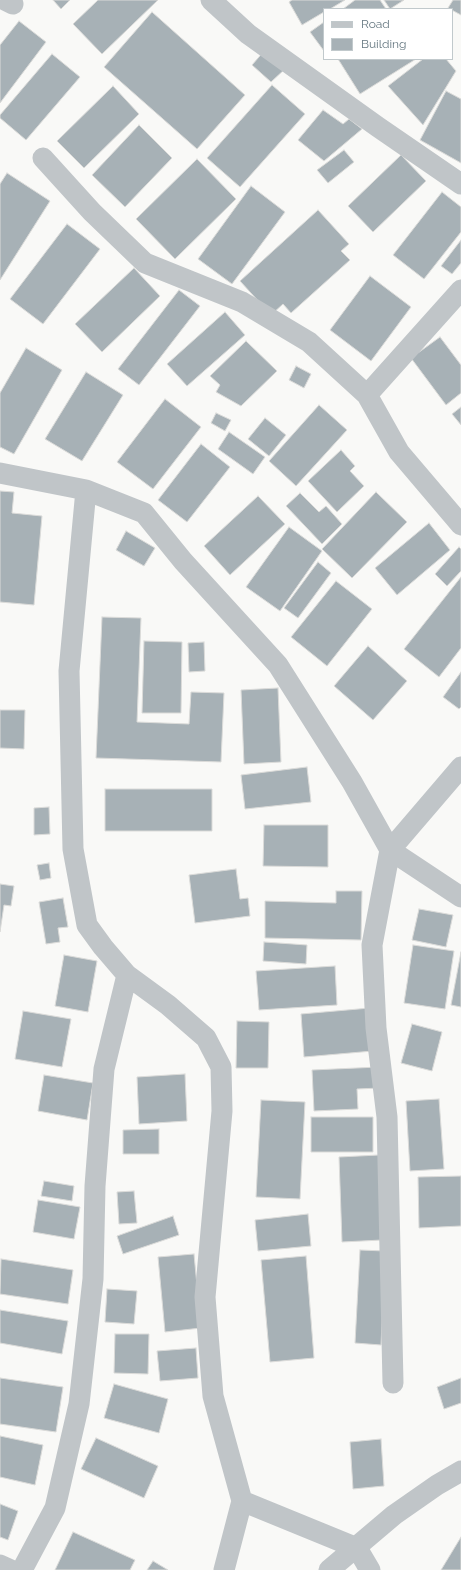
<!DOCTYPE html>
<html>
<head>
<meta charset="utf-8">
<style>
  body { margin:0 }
  #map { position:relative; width:461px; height:1570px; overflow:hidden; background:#f9f9f7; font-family:Raleway,sans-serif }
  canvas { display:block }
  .legend { position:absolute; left:323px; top:8px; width:130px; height:52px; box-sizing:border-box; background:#fff; border:1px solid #c1c9cc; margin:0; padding:5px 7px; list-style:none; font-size:12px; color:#657780 }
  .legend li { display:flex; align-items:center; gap:8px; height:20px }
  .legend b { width:20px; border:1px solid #c1c9cc }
</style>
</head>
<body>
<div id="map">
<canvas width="461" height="1570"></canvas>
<ul class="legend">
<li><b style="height:5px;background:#c0c5c8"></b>Road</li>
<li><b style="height:11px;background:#a7b1b6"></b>Building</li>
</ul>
</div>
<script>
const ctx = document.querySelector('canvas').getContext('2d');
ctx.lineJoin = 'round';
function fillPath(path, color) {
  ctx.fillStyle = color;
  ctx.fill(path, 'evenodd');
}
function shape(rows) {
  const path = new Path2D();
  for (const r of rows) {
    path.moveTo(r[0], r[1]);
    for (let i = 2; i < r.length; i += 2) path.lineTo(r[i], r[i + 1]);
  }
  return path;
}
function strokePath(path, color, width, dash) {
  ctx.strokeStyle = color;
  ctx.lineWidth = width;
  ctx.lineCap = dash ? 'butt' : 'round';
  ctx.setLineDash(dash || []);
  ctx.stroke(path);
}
const building = shape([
  [53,0,70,0,61,9,53,0],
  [98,0,158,0,102,54,73,24,98,0],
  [292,0,345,0,330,9,324,9,324,12,302,25,289,2,292,0],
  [355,0,380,0,386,9,343,9,355,0],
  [384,0,404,0,390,9,384,0],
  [453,0,461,0,461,15,448,8,453,0],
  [152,12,245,95,197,149,104,67,152,12],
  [19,21,46,42,0,103,0,45,19,21],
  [324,22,324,51,310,32,324,22],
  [265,50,285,69,271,82,252,65,265,50],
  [52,54,80,77,26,140,0,118,0,115,52,54],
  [338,59,416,59,360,94,338,59],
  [423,59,446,59,456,71,423,125,388,86,423,59],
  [272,85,305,114,240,187,207,158,272,85],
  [113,86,139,114,84,168,57,141,113,86],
  [446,91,461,99,461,163,420,140,446,91],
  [323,110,343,124,349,119,362,129,324,161,298,140,323,110],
  [139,125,172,158,125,207,92,175,139,125],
  [344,150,354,162,328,183,317,170,344,150],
  [401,155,426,181,373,232,348,206,401,155],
  [197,159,236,199,175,259,136,219,197,159],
  [7,173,50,201,0,280,0,184,7,173],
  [251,186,285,212,232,284,198,259,251,186],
  [442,192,461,207,461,232,424,279,393,255,442,192],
  [318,210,349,244,341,251,350,260,291,313,283,304,271,315,240,281,318,210],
  [67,224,100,249,43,324,10,299,67,224],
  [461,240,461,263,452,274,441,266,461,240],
  [134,268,160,296,102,352,75,324,134,268],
  [370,276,411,307,371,361,330,330,370,276],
  [179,290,200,306,139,385,118,369,179,290],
  [225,312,245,335,187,386,167,364,225,312],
  [440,337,461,365,461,393,446,405,411,358,440,337],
  [246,341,277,371,241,406,216,392,220,385,210,376,246,341],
  [26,348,62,370,14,454,0,447,0,393,26,348],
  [296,366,311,374,304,388,289,380,296,366],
  [86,372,123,395,82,461,45,439,86,372],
  [165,399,201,427,153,489,117,462,165,399],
  [319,405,347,430,296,486,269,461,319,405],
  [461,407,461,425,452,414,461,407],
  [216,413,231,420,225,431,211,423,216,413],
  [265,418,286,435,269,456,248,439,265,418],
  [229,432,265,457,253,474,218,449,229,432],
  [201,444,230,467,187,522,158,500,201,444],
  [341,450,355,466,350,471,364,486,337,512,308,481,341,450],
  [0,491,14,492,12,513,42,516,34,605,0,602,0,491],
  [376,492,407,522,352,578,322,549,376,492],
  [300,493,319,512,326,506,342,524,322,544,286,506,300,493],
  [258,496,285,524,230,575,204,546,258,496],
  [429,523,450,550,397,595,375,568,429,523],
  [289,527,322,551,280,611,246,587,289,527],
  [126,531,155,548,144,566,116,550,126,531],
  [459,547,461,549,461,571,447,586,435,574,459,547],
  [318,562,331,573,298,618,284,608,318,562],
  [461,577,461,648,439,677,404,649,461,577],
  [336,581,372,609,327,666,291,637,336,581],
  [102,617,141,618,137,722,189,724,191,692,224,693,221,762,96,758,102,617],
  [144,641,182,642,181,713,142,713,144,641],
  [204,642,205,671,189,672,188,643,204,642],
  [368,646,407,681,373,720,334,686,368,646],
  [461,672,461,707,459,709,443,697,461,672],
  [278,688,281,762,244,764,241,690,278,688],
  [0,710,25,710,24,749,0,748,0,710],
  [307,767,311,802,245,809,241,775,307,767],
  [105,789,212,789,212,831,105,831,105,789],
  [49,807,50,834,34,835,34,808,49,807],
  [264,825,328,825,328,867,263,866,264,825],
  [49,863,51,878,40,880,37,865,49,863],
  [236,869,240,899,248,898,250,916,195,923,189,875,236,869],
  [0,884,14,886,11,906,4,905,0,932,0,884],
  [336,891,362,891,361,940,265,938,265,901,336,903,336,891],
  [63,898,68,927,58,928,60,942,46,944,39,902,63,898],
  [419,909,453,915,446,947,412,940,419,909],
  [264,942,307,945,306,964,263,961,264,942],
  [413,945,454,951,445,1009,404,1003,413,945],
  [461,952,461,1007,451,1005,461,952],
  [64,955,97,961,88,1012,55,1006,64,955],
  [335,966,337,1005,259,1010,256,971,335,966],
  [370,1008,373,1051,304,1057,301,1014,370,1008],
  [23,1011,71,1019,62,1067,15,1059,23,1011],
  [237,1021,269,1022,268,1068,236,1068,237,1021],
  [412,1024,442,1032,432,1071,401,1063,412,1024],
  [379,1067,380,1088,357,1089,358,1109,314,1111,312,1070,379,1067],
  [185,1074,187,1121,139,1124,137,1077,185,1074],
  [44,1075,93,1083,87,1120,38,1111,44,1075],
  [439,1099,444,1169,410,1171,406,1101,439,1099],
  [261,1100,305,1102,300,1199,256,1197,261,1100],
  [311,1117,373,1117,373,1152,311,1152,311,1117],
  [159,1129,159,1154,123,1154,123,1130,159,1129],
  [379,1155,382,1240,342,1242,339,1157,379,1155],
  [461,1176,461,1226,419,1228,418,1177,461,1176],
  [44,1181,74,1186,72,1201,41,1196,44,1181],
  [134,1191,137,1223,119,1224,117,1192,134,1191],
  [38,1200,80,1207,74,1239,33,1232,38,1200],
  [308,1214,311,1246,258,1251,255,1220,308,1214],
  [173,1216,179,1235,123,1254,117,1236,173,1216],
  [360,1250,385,1251,381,1345,355,1343,360,1250],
  [194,1254,201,1328,165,1332,158,1257,194,1254],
  [306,1256,314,1358,270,1362,261,1260,306,1256],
  [1,1259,73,1270,68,1304,0,1294,1,1259],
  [107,1289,137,1291,134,1324,105,1322,107,1289],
  [0,1310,68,1321,62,1354,0,1343,0,1310],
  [115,1334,149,1334,148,1374,114,1373,115,1334],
  [196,1348,198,1378,160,1381,157,1351,196,1348],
  [0,1378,63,1387,56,1432,0,1424,0,1378],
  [461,1378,461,1403,444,1409,437,1387,461,1378],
  [114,1384,168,1399,159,1433,104,1418,114,1384],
  [0,1436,43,1445,35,1485,0,1477,0,1436],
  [96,1438,158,1466,144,1498,81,1469,96,1438],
  [381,1439,384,1486,353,1489,350,1442,381,1439],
  [0,1504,18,1511,8,1540,0,1537,0,1504],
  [73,1532,135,1560,130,1570,55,1570,73,1532],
  [461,1537,461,1570,441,1570,461,1537],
  [153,1561,168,1570,147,1570,153,1561]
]);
fillPath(building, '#a7b1b6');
strokePath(building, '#dbdbd9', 1);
strokePath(shape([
  [5,0,13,4],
  [211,0,248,34,378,127,461,184],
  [43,158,92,212,145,263,242,302,309,342,367,395,399,452,461,525],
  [367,395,461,290],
  [0,473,86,490,144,513,183,561,278,665,352,782,390,850,461,897],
  [86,490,69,671,73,849,87,925,103,947,127,975,168,1005,206,1038,221,1067,222,1111,205,1297,213,1396,242,1501,224,1570],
  [393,1383,387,1117,376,1028,372,945,390,850,461,767],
  [242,1501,357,1548,370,1570],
  [0,1565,11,1570],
  [22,1570,55,1508,79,1404,93,1279,95,1186,104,1069,127,975],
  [329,1570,394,1515,437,1485,461,1471]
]), '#c0c5c8', 21);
</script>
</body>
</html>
